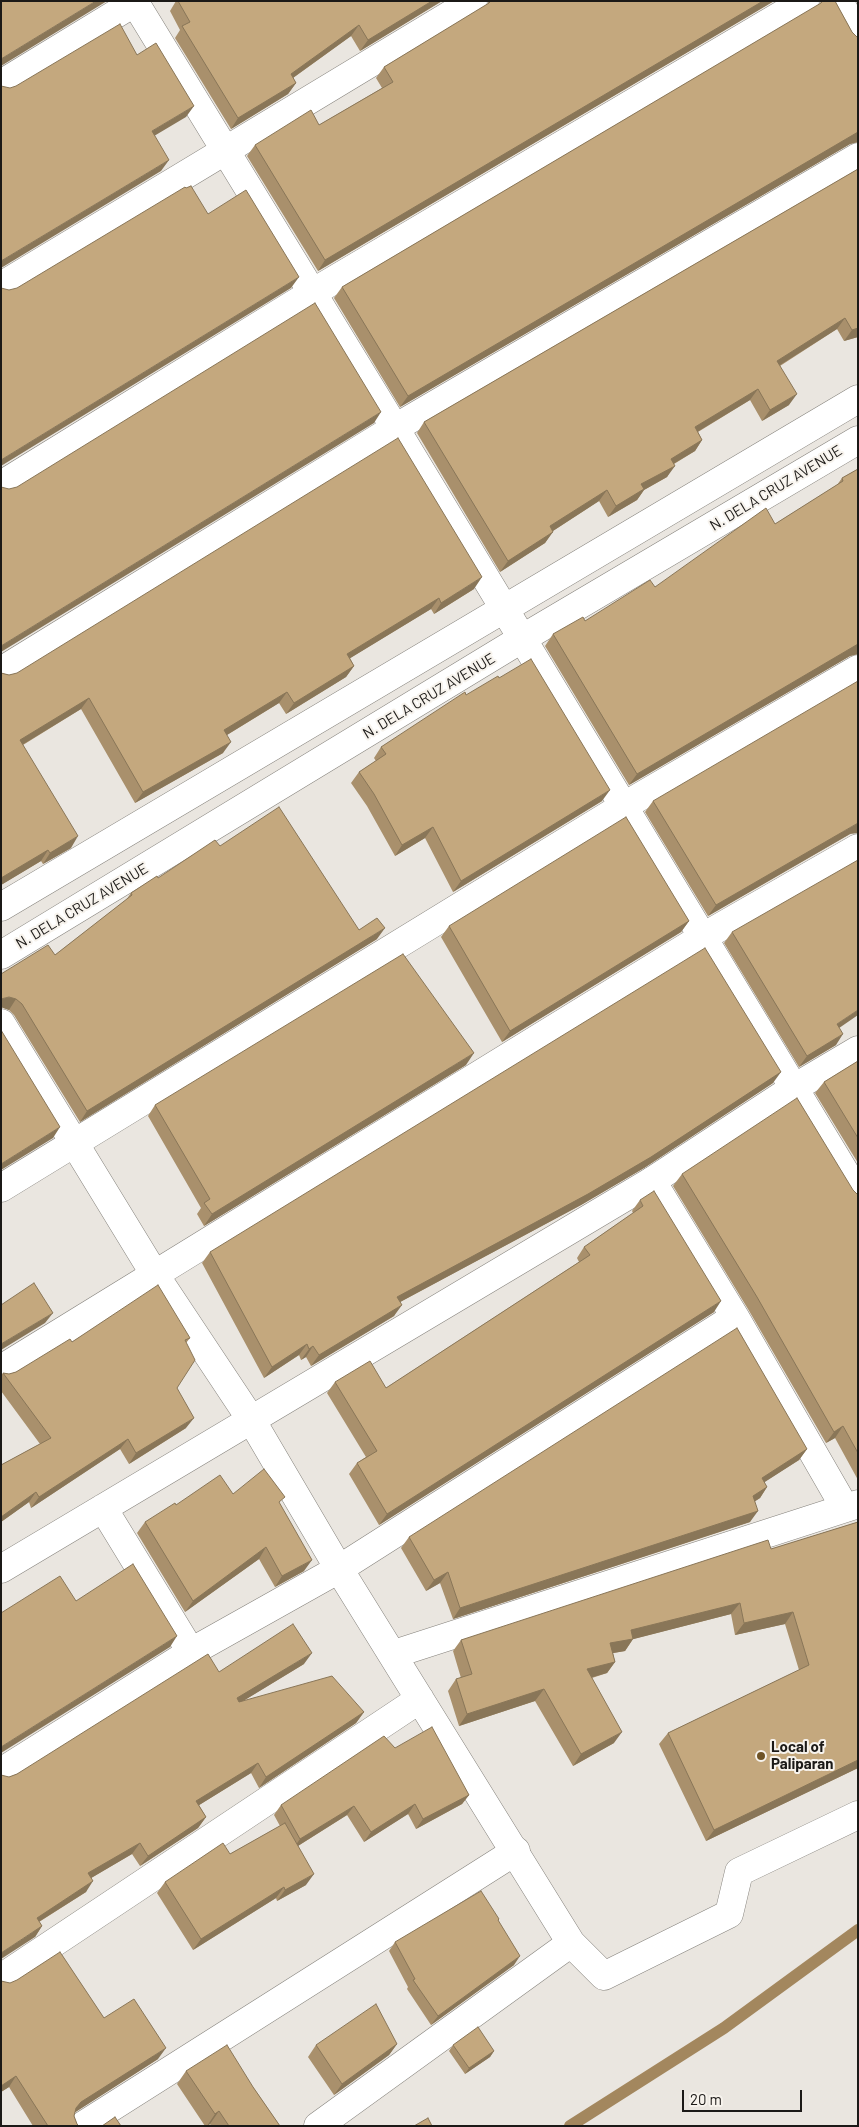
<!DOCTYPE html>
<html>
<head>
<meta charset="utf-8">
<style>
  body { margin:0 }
  #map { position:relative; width:859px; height:2127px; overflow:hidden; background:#eae6e0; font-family:Barlow,sans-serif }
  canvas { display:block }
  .frame { position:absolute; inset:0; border:2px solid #1b1917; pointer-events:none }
  .scale { position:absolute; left:682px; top:2090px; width:120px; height:22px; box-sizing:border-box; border:2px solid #1b1917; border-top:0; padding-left:6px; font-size:15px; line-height:18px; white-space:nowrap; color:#1b1917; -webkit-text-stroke:4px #f7f3ed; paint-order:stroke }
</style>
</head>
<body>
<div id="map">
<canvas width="859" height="2127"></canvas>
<div class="frame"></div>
<div class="scale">20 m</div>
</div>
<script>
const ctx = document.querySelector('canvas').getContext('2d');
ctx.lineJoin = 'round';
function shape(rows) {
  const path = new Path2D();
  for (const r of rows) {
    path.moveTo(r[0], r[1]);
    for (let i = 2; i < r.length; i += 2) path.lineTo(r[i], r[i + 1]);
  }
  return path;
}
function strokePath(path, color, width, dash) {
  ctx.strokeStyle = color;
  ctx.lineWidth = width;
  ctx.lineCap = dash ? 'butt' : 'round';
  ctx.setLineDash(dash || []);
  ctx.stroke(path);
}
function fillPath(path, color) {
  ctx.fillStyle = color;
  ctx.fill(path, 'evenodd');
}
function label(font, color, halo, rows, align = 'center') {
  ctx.font = font + ' Barlow,sans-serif';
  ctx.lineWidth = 4;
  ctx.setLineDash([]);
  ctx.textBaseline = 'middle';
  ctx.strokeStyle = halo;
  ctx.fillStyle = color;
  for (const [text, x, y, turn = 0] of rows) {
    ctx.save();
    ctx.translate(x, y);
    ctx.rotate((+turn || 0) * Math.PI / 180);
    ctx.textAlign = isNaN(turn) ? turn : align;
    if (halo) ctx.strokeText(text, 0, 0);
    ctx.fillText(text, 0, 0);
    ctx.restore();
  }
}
strokePath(shape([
  [570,2126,724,2028,858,1930]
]), '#a3875e', 12);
const pedestrian = shape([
  [1,84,137,1],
  [1,485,312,293,805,1],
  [1,671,395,428,858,157],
  [652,1181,735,1317,845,1508],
  [1,1188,624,806,858,669],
  [1,1369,703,937,858,848],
  [394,1654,858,1504],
  [1,1772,191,1652,339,1569,735,1317],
  [82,2126,516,1851]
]);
const minor = shape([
  [134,1,395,428,858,1194],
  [839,1,858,36],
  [1,286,473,1],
  [1,1023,155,1275,252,1421,339,1569,571,1943,604,1976,729,1914,739,1872,858,1815],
  [103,1508,191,1652],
  [1,1569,652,1181,794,1088,858,1050],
  [1,1978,420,1699],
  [318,2126,571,1943]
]);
const tertiary = shape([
  [1,907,858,399],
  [1,955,523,638,858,440]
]);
strokePath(pedestrian, '#85827c', 29);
strokePath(minor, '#85827c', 29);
strokePath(tertiary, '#85827c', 29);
strokePath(pedestrian, '#fff', 28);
strokePath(minor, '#fff', 28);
strokePath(tertiary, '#fff', 28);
fillPath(shape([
  [176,1,442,1,360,51,351,36,293,78,296,83,288,94,231,129,175,38,180,30,170,11],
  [488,1,774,1,318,271,247,156,255,145,319,125,382,88,376,78,384,67,488,4],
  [821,1,835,1,852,32,858,38,858,142,850,144,400,407,334,298,342,287,820,4],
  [858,169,858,337,844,341,837,329,780,366,789,405,762,421,750,400,698,432,702,440,695,451,674,464,667,477,644,490,637,500,608,517,599,501,553,531,545,543,500,572,417,433,424,422],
  [858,469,858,654,850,656,629,785,545,646,553,634,585,621,655,587,775,524,837,485,842,478],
  [474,589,434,614,431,609,350,658,354,666,346,677,286,714,279,703,227,735,223,753,135,803,81,709,23,745,71,848,43,864,41,861,1,885,1,673,9,675],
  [466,695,602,801,453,892,425,838,395,856,367,806,351,783,359,772,376,761,374,758,381,747],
  [653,801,850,834,708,916,645,812],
  [220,846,359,930,377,939,80,1122,14,1015,9,1010,1,1007,55,955,126,900,131,893],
  [689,921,681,932,502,1042,441,937,449,926],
  [732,932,839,1028,836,1045,799,1067,724,943],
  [858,1061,858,1163,815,1093,824,1082],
  [466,1065,204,1226,197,1214,201,1208,148,1116,155,1105],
  [773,1083,644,1168,581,1205,400,1302,394,1316,311,1366,306,1357,301,1360,299,1355,264,1378,202,1263,210,1252],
  [682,1174,853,1190,858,1195,858,1480,835,1438,826,1443,748,1309,673,1186],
  [640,1200,714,1312,379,1525,349,1474,357,1463,366,1457,327,1393,335,1382,386,1388,579,1262,577,1258,584,1247,633,1213,632,1211],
  [190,1338,186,1343,177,1388,186,1428,129,1464,120,1449,31,1508,29,1502,1,1522,1,1465,40,1444,1,1391,1,1375,3,1373,9,1374,16,1372,72,1342],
  [807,1449,799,1460,764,1482,767,1487,760,1498,755,1501,750,1522,453,1619,440,1583,426,1591,401,1548,409,1537],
  [233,1494,280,1504,304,1571,275,1587,259,1559,185,1612,137,1533,145,1522,176,1505],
  [858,1522,858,1768,706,1841,659,1744,668,1733,799,1670,785,1624,735,1635,731,1614,633,1639,625,1651,613,1653,615,1662,607,1673,592,1678,614,1743,573,1766,535,1701,459,1726,448,1691,456,1679,461,1678,453,1651,461,1640,771,1549],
  [304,1664,243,1701,364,1712,356,1723,259,1788,251,1773,199,1805,206,1817,198,1828,140,1866,132,1854,91,1878,86,1892,39,1922,42,1926,35,1937,9,1777,17,1774,219,1672],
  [395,1748,469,1795,462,1804,416,1829,408,1814,364,1842,347,1815,298,1846,306,1885,277,1901,276,1898,193,1950,157,1893,165,1882,230,1854,280,1826,274,1815,281,1805],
  [499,1919,498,1921,514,1965,431,2025,407,1989,408,1987,389,1951,395,1942],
  [1,1981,104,2018,158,2059,75,2112,74,2116,77,2124,79,2126,33,2126,9,2087,1,2092],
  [397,2044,389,2055,334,2095,308,2057,316,2045],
  [453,2045,494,2051,490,2057,465,2074,449,2051],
  [186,2071,253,2087,280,2126,211,2126,210,2124,208,2126,205,2126,177,2084]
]), '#a9906c');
fillPath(shape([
  [96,1,107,1,1,66,1,59],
  [432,1,442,1,360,51,368,40],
  [763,1,774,1,318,271,325,260],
  [359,25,351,36,283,85,291,74],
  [296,83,288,94,231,129,238,118],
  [194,106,186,117,144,142,152,131],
  [858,132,858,142,850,144,400,407,408,396],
  [169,160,161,171,1,268,1,261],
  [299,277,291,288,1,466,1,460],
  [845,318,837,329,769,372,777,361],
  [858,328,858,337,844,341,852,330],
  [758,389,750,400,687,438,695,427],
  [797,394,789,405,762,421,770,410],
  [381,412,374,423,1,652,1,646],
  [702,440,695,451,663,470,671,459],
  [675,466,667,477,644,490,637,500,608,517,616,506,641,484],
  [607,490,599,501,542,538,550,526],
  [553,532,545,543,500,572,508,561],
  [482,577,474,589,434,614,441,603],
  [439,598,431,609,339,665,347,654],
  [858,644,858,654,850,656,629,785,637,774],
  [354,666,346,677,286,714,294,703],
  [287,692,279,703,217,741,224,730],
  [89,698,81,709,12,751,20,740],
  [231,742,223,753,135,803,143,792],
  [610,790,602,801,453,892,461,881],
  [858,823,858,833,850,834,708,916,716,905],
  [433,827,425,838,395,856,402,845],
  [78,836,71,848,43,864,50,853],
  [48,850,41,861,1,885,1,878],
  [689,921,681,932,502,1042,510,1031],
  [385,928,377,939,80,1122,87,1111],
  [9,997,16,999,9,1010,1,1007,1,999],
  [858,1010,858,1015,829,1035,837,1024],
  [843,1034,836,1045,799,1067,807,1056],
  [474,1053,466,1065,204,1226,212,1214],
  [781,1072,773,1083,644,1168,581,1205,389,1308,397,1297],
  [60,1127,53,1138,1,1170,1,1164],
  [721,1301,714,1312,379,1525,387,1514],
  [402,1305,394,1316,311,1366,319,1355],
  [53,1313,45,1323,1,1350,1,1344],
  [307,1344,299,1355,264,1378,272,1367],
  [313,1346,306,1357,301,1360,309,1349],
  [194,1418,186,1428,129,1464,136,1453],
  [843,1426,835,1438,826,1443,834,1432],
  [128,1439,120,1449,31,1508,39,1497],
  [807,1449,799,1460,754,1489,762,1478],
  [767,1487,760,1498,745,1508,753,1496],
  [36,1492,29,1502,1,1522,1,1517],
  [758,1511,750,1522,453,1619,460,1608],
  [266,1547,259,1559,185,1612,193,1601],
  [312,1560,304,1571,275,1587,282,1576],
  [448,1572,440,1583,426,1591,434,1580],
  [740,1603,731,1614,630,1640,633,1639,625,1651,602,1655,610,1643,631,1630],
  [793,1612,785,1624,735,1635,744,1623],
  [177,1636,170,1647,1,1753,1,1747],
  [312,1653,304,1664,230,1709,237,1698],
  [615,1662,607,1673,579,1681,587,1669],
  [544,1689,535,1701,459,1726,467,1714],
  [364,1712,356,1723,259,1788,266,1777],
  [622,1732,614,1743,573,1766,581,1754],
  [858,1760,858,1768,706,1841,714,1830],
  [258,1763,251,1773,188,1812,196,1801],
  [469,1795,462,1804,416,1829,423,1819],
  [415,1804,408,1814,364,1842,371,1832],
  [354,1806,347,1815,293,1849,300,1839],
  [206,1817,198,1828,140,1866,148,1856],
  [140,1843,132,1854,81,1884,88,1873],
  [314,1874,306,1885,277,1901,285,1890],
  [93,1881,86,1892,29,1928,37,1918],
  [284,1887,276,1898,193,1950,201,1939],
  [42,1926,35,1937,1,1959,1,1953],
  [520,1956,514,1965,431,2025,438,2016],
  [397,2044,389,2055,334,2095,342,2084],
  [166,2048,158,2059,74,2113,76,2108,81,2102],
  [494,2051,490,2057,465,2074,469,2068],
  [16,2076,9,2087,1,2092,1,2086],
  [219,2111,210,2124,207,2126,215,2114]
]), '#897658');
const building = shape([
  [1,1,96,1,1,59,1,1],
  [178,1,432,1,368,40,359,25,291,74,296,83,238,118,182,26,190,22,178,1],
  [491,1,763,1,325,260,255,145,311,110,319,125,393,82,384,67,489,3,491,1],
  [823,1,835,1,852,32,858,38,858,132,408,396,342,287,821,3,823,1],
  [120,24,137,55,156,43,194,106,152,131,169,160,1,261,1,86,10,88,16,86,120,24],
  [858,169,858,328,852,330,845,318,777,361,797,394,770,410,758,389,695,427,702,440,671,459,675,466,641,484,644,489,616,506,607,490,550,526,553,532,508,561,424,422,858,169],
  [191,186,208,214,246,190,299,277,1,460,1,288,9,290,17,288,185,187,186,188,191,186],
  [315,303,381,412,1,646,1,487,9,489,17,487,315,303],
  [398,438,482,577,441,603,439,598,347,654,354,666,294,703,287,692,224,730,231,742,143,792,89,698,20,740,78,836,50,853,48,850,1,878,1,673,9,675,17,673,398,438],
  [858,469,858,644,637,774,553,634,583,617,585,621,650,580,655,587,766,508,775,524,843,481,842,478,858,469],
  [531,659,610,790,461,881,433,827,402,845,374,794,359,772,386,754,381,747,465,692,466,695,498,676,499,678,531,659],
  [858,681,858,823,716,905,653,801,858,681],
  [279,807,359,930,377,918,385,928,87,1111,22,1004,16,999,9,997,1,999,1,974,48,945,55,955,132,895,131,893,157,876,158,878,215,840,220,846,279,807],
  [626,817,689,921,510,1031,449,926,626,817],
  [858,860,858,1010,837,1024,843,1034,807,1056,732,932,858,860],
  [705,948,781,1072,651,1157,588,1194,397,1297,402,1305,319,1355,313,1346,309,1349,307,1344,272,1367,210,1252,705,948],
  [403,954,474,1053,212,1214,204,1203,210,1199,155,1105,403,954],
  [1,1030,60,1127,1,1164,1,1030],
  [858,1061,858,1138,824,1082,858,1061],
  [797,1098,853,1190,858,1195,858,1453,843,1426,834,1432,757,1297,682,1174,797,1098],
  [654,1191,721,1301,387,1514,357,1463,377,1451,335,1382,370,1361,386,1388,590,1255,584,1247,643,1206,640,1200,654,1191],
  [34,1283,53,1313,1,1344,1,1305,34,1283],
  [158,1285,190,1338,185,1340,195,1360,177,1388,194,1418,136,1453,128,1439,39,1497,36,1492,1,1517,1,1465,51,1438,3,1373,9,1374,16,1372,70,1339,72,1342,158,1285],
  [737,1328,807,1449,762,1478,767,1487,753,1496,758,1511,460,1608,448,1572,434,1580,409,1537,737,1328],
  [264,1469,285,1497,279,1502,312,1560,282,1576,266,1547,193,1601,145,1522,175,1503,176,1505,220,1475,233,1494,264,1469],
  [858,1522,858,1760,714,1830,668,1733,809,1665,793,1612,744,1623,740,1603,631,1630,633,1639,610,1643,615,1662,587,1669,622,1732,581,1754,544,1689,467,1714,456,1679,472,1674,461,1640,768,1540,771,1549,858,1522],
  [133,1564,177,1636,1,1747,1,1613,60,1576,76,1601,133,1564],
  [293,1624,312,1653,237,1698,239,1702,332,1676,364,1712,266,1777,258,1763,196,1801,206,1817,148,1856,140,1843,88,1873,93,1881,37,1918,42,1926,1,1953,1,1775,9,1777,17,1774,208,1654,219,1672,293,1624],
  [432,1727,469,1795,423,1819,415,1804,371,1832,354,1806,300,1839,281,1805,384,1736,395,1748,432,1727],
  [285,1823,314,1874,285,1890,284,1887,201,1939,165,1882,223,1843,230,1854,285,1823],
  [481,1891,499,1919,498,1920,520,1956,438,2016,413,1980,415,1979,395,1942,481,1891],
  [60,1952,104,2018,134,1999,166,2048,81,2102,76,2108,74,2116,77,2124,79,2126,48,2126,16,2076,1,2086,1,1981,10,1983,17,1980,60,1952],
  [376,2004,397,2044,342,2084,316,2045,376,2004],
  [478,2027,494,2051,469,2068,453,2045,478,2027],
  [227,2045,253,2087,280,2126,229,2126,219,2111,215,2114,186,2071,227,2045],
  [115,2117,121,2126,102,2126,115,2117],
  [428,2118,432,2126,414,2126,428,2118]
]);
fillPath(building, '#c4a87e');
strokePath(building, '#897658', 1);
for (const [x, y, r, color] of [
  [761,1756,5,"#6f5326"]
]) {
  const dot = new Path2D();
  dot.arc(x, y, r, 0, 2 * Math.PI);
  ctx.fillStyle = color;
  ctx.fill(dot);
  strokePath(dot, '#f7f3ed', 2);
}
label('15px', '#1b1917', '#f7f3ed', [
  ["N. DELA CRUZ AVENUE",776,488,-31],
  ["N. DELA CRUZ AVENUE",429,696,-31],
  ["N. DELA CRUZ AVENUE",82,906,-31]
]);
label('bold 15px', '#1b1917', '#f7f3ed', [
  ["Local of",771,1747],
  ["Paliparan",771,1764]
], 'left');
</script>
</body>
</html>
